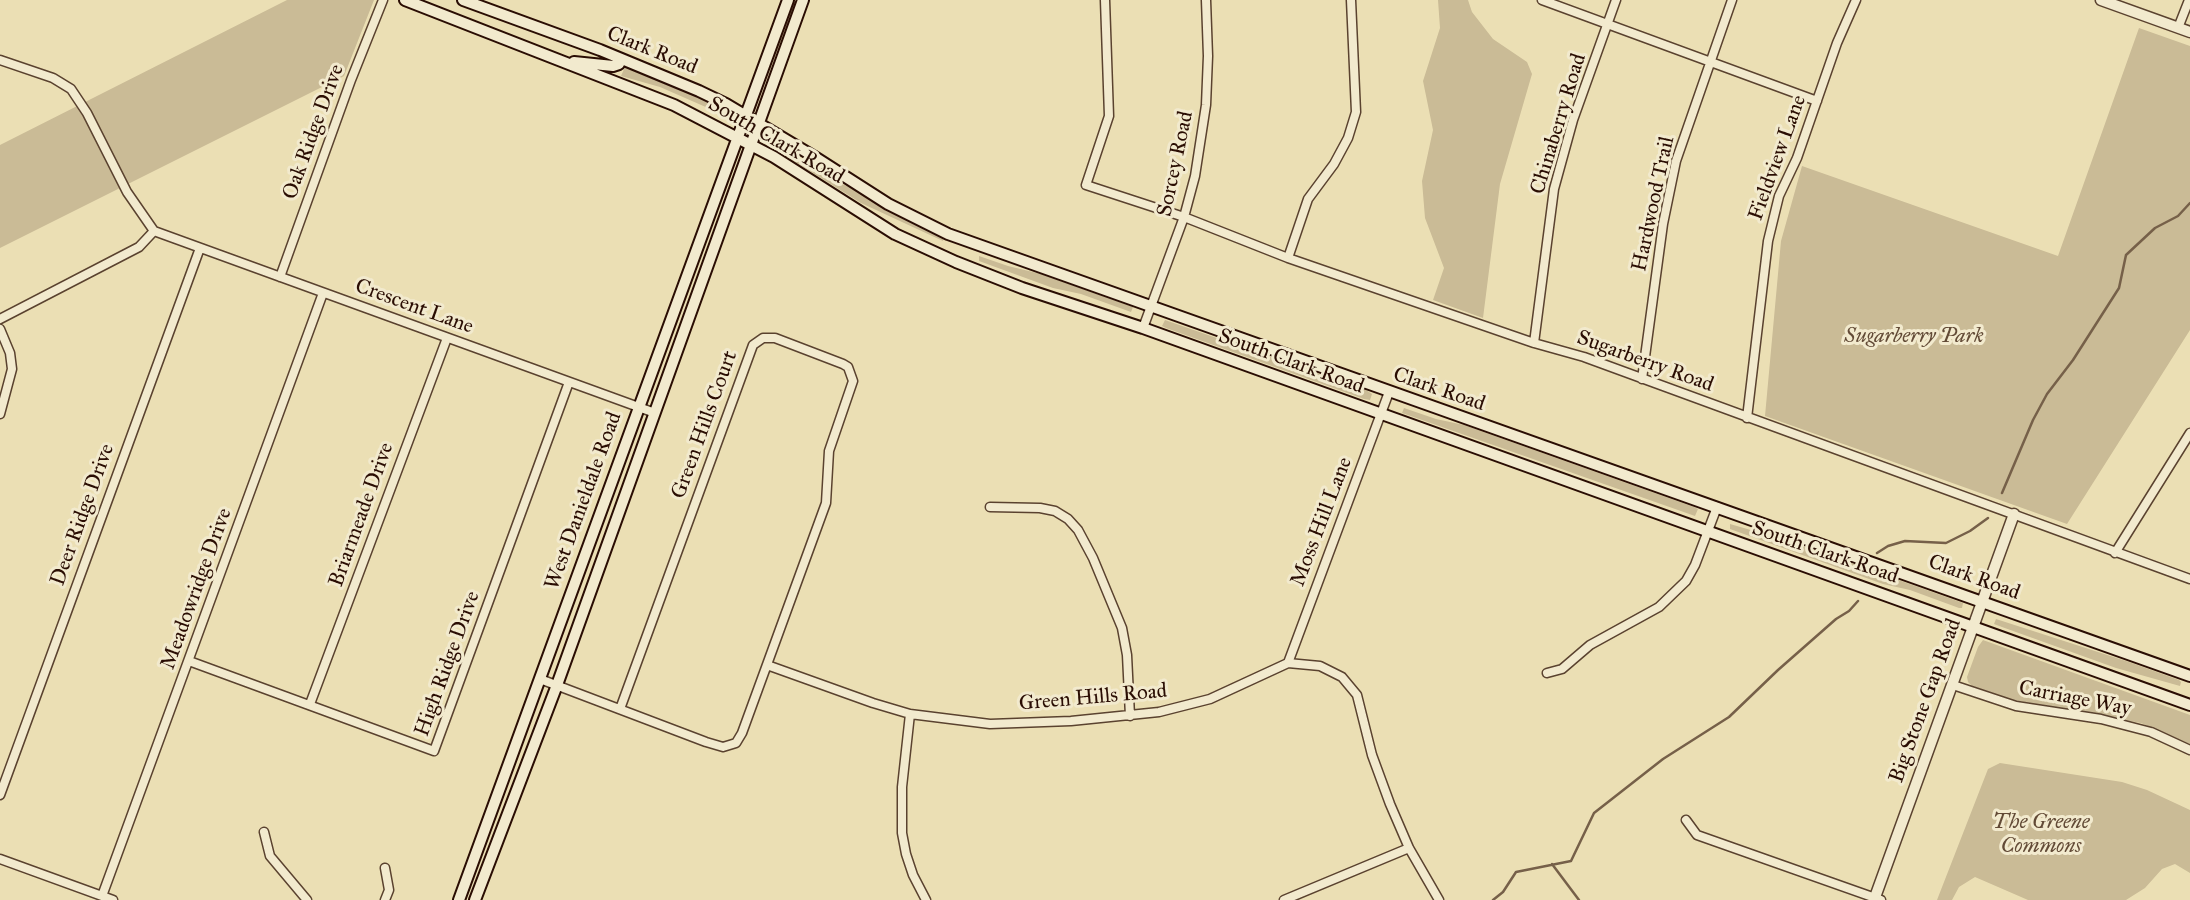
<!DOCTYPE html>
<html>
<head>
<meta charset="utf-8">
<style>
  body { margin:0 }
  canvas { display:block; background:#ebdfb4 }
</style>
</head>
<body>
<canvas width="2190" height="900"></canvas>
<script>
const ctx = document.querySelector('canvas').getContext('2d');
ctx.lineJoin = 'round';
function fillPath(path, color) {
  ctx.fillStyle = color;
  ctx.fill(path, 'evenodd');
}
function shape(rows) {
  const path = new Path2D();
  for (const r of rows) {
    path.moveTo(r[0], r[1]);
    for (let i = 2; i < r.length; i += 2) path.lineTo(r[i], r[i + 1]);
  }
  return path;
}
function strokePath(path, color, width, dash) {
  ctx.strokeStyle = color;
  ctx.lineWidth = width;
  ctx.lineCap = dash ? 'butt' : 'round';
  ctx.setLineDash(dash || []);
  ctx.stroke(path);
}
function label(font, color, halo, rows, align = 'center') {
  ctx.font = font + ' "IM FELL Great Primer",serif';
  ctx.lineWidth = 6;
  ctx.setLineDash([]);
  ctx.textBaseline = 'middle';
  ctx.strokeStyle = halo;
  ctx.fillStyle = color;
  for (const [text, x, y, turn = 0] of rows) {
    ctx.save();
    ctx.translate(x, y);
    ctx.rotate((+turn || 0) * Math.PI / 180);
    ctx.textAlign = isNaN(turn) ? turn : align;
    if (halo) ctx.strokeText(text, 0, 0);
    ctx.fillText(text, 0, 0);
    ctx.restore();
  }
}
fillPath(shape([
  [287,0,374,0,344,76,0,248,0,145],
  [1438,0,1468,0,1472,12,1493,39,1527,62,1532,74,1500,184,1483,318,1433,300,1444,268,1425,218,1422,181,1433,130,1423,81,1440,28],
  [2139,28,2190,46,2190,330,2067,524,1765,416,1781,241,1802,166,2058,256],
  [625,67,716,105,725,111,724,115,660,87,621,76],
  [771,140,835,181,859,191,944,237,943,241,861,203,768,145],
  [979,256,1008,266,1041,274,1133,307,1131,312,1081,294,1053,288,979,261],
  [1165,320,1366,390,1372,394,1370,400,1364,399,1166,328,1162,326],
  [1404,408,1436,419,1464,425,1694,507,1698,509,1695,516,1405,414,1402,413],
  [1730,524,1792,542,1963,603,1962,608,1959,608,1910,590,1883,584,1730,529],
  [1996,619,2129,662,2179,680,2181,682,2180,686,2116,668,2002,627,1994,624],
  [1983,640,2190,715,2190,744,2141,723,2013,700,1972,686,1968,682,1967,677,1978,647],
  [2000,763,2122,782,2147,790,2190,810,2190,873,2175,864,2162,869,2145,888,2126,900,2028,900,1975,877,1959,887,1952,900,1937,900,1988,769]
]), '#cabb96');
strokePath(shape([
  [2002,493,2033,420,2047,394,2073,360,2119,288,2126,255,2155,228,2178,216,2190,203],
  [1877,553,1888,546,1905,541,1946,543,1970,531,1988,518],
  [1552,864,1579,900],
  [1493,900,1503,892,1516,872,1571,861,1594,813,1663,759,1729,717,1778,670,1836,619,1849,611,1858,601]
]), '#766049', 2.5);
const minor = shape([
  [1105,0,1109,116,1086,185,1184,217,1288,258,1534,343,1584,357,2190,579],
  [1542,0,1817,101],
  [2178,28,2189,0],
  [0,60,53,78,71,89,87,113,127,192,154,231],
  [154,231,655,413],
  [1288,258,1308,199,1334,164,1348,138,1356,112,1351,0],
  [280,277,351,80,383,0],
  [0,319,139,247,154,231],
  [1143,328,1184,217,1195,176,1206,105,1208,56,1206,0],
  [0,329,10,353,12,369,0,414],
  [1534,343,1554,189,1573,120,1616,0],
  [1642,379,1663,224,1676,161,1732,0],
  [1747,418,1768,241,1779,196,1797,158,1837,43,1856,0],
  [990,507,1040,508,1055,511,1068,519,1078,530,1093,558,1122,628,1127,655,1130,716],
  [2115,553,2190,433],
  [189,661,434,751,569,382],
  [1288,663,1389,392],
  [767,665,873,703,910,714,990,724,1071,721,1159,712,1210,699,1288,663,1320,666,1342,677,1357,695,1372,755,1390,804,1409,848,1439,900],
  [1547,673,1562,669,1590,645,1659,607,1686,581,1695,565,1717,507],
  [540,679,706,742,723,747,736,743,742,733,826,503,829,451,853,381,848,367,843,364,775,338,763,338,753,345,620,709],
  [1953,685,2016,706,2101,719,2124,725,2151,732,2190,750],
  [310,704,447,338],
  [910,714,902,787,902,833,906,854,913,875,926,900],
  [0,795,200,248],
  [1686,820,1697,835,1881,900],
  [264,832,270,856,307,900],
  [0,859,113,900],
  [385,868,389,890,385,900],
  [102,896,323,293],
  [1284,900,1409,848]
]);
const tertiary = shape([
  [2101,0,2190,32],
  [1874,900,2014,514]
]);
const secondary = shape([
  [405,0,674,105,774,157,895,234,956,262,1022,288,1143,328,2190,705],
  [463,0,600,50,699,91,726,104,813,156,888,204,948,234,2190,676],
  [574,62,613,66,619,64,621,59],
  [459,900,788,0],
  [475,900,557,685,803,0]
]);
strokePath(minor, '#5a422f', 11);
strokePath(tertiary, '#5a422f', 13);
strokePath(secondary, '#2a0d03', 14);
strokePath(minor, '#f2eace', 8);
strokePath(tertiary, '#f2eace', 10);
strokePath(secondary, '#f2eace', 10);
label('21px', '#2a0d03', '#f2eace', [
  ["Clark Road",652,51,22],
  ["Chinaberry Road",1559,124,-73],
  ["Oak Ridge Drive",314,132,-70],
  ["South Clark Road",776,141,30],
  ["Fieldview Lane",1778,158,-70],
  ["Sorcey Road",1176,164,-78],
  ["Hardwood Trail",1654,204,-78],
  ["Crescent Lane",414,307,20],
  ["South Clark Road",1291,362,20],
  ["Sugarberry Road",1645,362,20],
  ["Clark Road",1439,390,19],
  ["Green Hills Court",705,425,-70],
  ["West Danieldale Road",584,501,-70],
  ["Deer Ridge Drive",83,515,-70],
  ["Briarmeade Drive",362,515,-70],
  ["Moss Hill Lane",1322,522,-69],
  ["South Clark Road",1825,553,19],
  ["Clark Road",1974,578,20],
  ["Meadowridge Drive",197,589,-70],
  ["High Ridge Drive",448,664,-70],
  ["Green Hills Road",1093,698,-5],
  ["Carriage Way",2075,699,11],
  ["Big Stone Gap Road",1926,701,-70]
]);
label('italic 21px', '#624a36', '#f2eace', [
  ["Sugarberry Park",1914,337],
  ["The Greene",2041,823],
  ["Commons",2041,847]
]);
</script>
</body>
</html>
